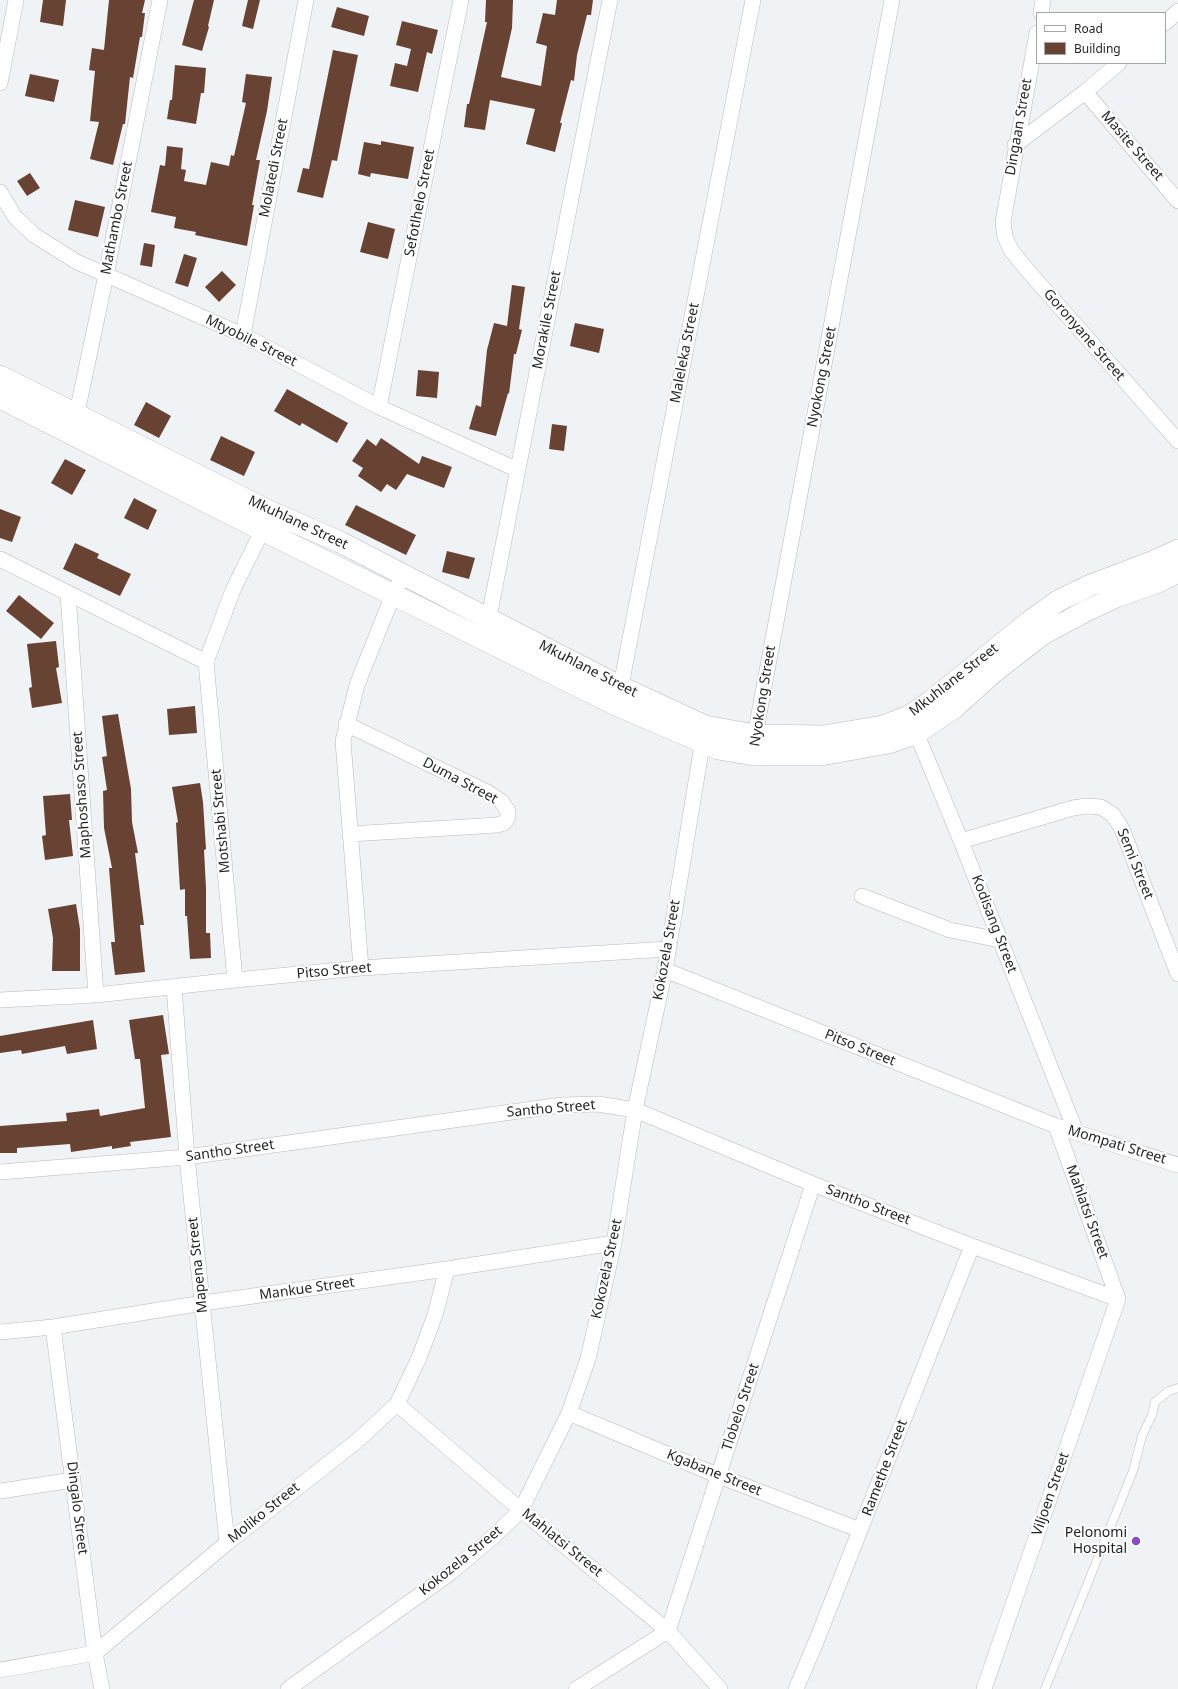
<!DOCTYPE html>
<html>
<head>
<meta charset="utf-8">
<style>
  body { margin:0 }
  #map { position:relative; width:1178px; height:1689px; overflow:hidden; background:#f0f3f6; font-family:"Noto Sans",sans-serif }
  canvas { display:block }
  .legend { position:absolute; left:1036px; top:12px; width:130px; height:52px; box-sizing:border-box; background:#fff; border:1px solid #a5a6a6; margin:0; padding:5px 7px; list-style:none; font-size:12px; color:#1f2021 }
  .legend li { display:flex; align-items:center; gap:8px; height:20px }
  .legend b { width:20px; border:1px solid #a5a6a6 }
</style>
</head>
<body>
<div id="map">
<canvas width="1178" height="1689"></canvas>
<ul class="legend">
<li><b style="height:5px;background:#fff"></b>Road</li>
<li><b style="height:11px;background:#684232"></b>Building</li>
</ul>
</div>
<script>
const ctx = document.querySelector('canvas').getContext('2d');
ctx.lineJoin = 'round';
function fillPath(path, color) {
  ctx.fillStyle = color;
  ctx.fill(path, 'evenodd');
}
function shape(rows) {
  const path = new Path2D();
  for (const r of rows) {
    path.moveTo(r[0], r[1]);
    for (let i = 2; i < r.length; i += 2) path.lineTo(r[i], r[i + 1]);
  }
  return path;
}
function strokePath(path, color, width, dash) {
  ctx.strokeStyle = color;
  ctx.lineWidth = width;
  ctx.lineCap = dash ? 'butt' : 'round';
  ctx.setLineDash(dash || []);
  ctx.stroke(path);
}
function label(font, color, halo, rows, align = 'center') {
  ctx.font = font + ' "Noto Sans",sans-serif';
  ctx.lineWidth = 4;
  ctx.setLineDash([]);
  ctx.textBaseline = 'middle';
  ctx.strokeStyle = halo;
  ctx.fillStyle = color;
  for (const [text, x, y, turn = 0] of rows) {
    ctx.save();
    ctx.translate(x, y);
    ctx.rotate((+turn || 0) * Math.PI / 180);
    ctx.textAlign = isNaN(turn) ? turn : align;
    if (halo) ctx.strokeText(text, 0, 0);
    ctx.fillText(text, 0, 0);
    ctx.restore();
  }
}
fillPath(shape([
  [43,0,66,0,63,26,40,22],
  [109,0,145,0,142,13,145,13,142,37,140,37,133,78,130,77,125,124,123,124,113,165,90,159,99,122,90,121,95,71,89,70,92,48,104,50],
  [194,0,214,0,208,26,209,27,202,51,182,45],
  [248,0,260,0,253,29,242,26],
  [486,0,513,0,512,28,501,77,541,86,547,46,536,43,543,13,555,15,557,0,593,0,591,15,587,15,577,55,574,81,571,80,560,123,562,123,555,152,526,144,535,109,490,100,485,130,464,127,467,104,469,104,487,22,485,22],
  [337,7,369,16,364,36,331,27],
  [402,21,438,30,432,54,427,52,418,92,390,86,395,63,407,66,411,49,396,45],
  [333,50,358,55,337,161,332,160,323,198,297,192,303,168,309,169],
  [175,65,206,68,204,93,201,93,196,124,167,119,170,100,172,100],
  [30,74,59,80,54,102,25,96],
  [246,74,272,77,267,111,256,160,260,160,252,205,254,205,247,246,195,235,196,232,174,228,176,217,151,212,160,165,165,166,167,146,183,148,181,169,186,170,184,181,206,185,211,162,229,166,231,155,234,156,246,103,242,102],
  [381,141,414,147,408,179,371,173,370,177,358,174,364,142,381,145],
  [30,173,40,188,27,196,17,181],
  [75,200,105,207,98,237,68,230],
  [368,222,395,229,388,259,360,252],
  [144,243,155,245,152,267,140,265],
  [184,254,197,258,188,287,175,283],
  [222,271,236,285,219,302,205,287],
  [512,285,525,287,519,329,522,330,516,354,514,354,509,394,508,393,496,436,469,429,476,405,481,407,487,350,494,323,507,326],
  [575,323,604,329,599,353,570,346],
  [418,370,439,372,437,398,416,396],
  [287,389,348,423,337,443,302,423,300,426,274,411],
  [146,402,171,416,159,438,134,425],
  [552,424,567,426,564,451,549,449],
  [221,436,255,452,244,476,210,460],
  [381,438,419,464,422,456,452,467,444,488,407,474,396,490,387,484,381,492,358,476,363,468,352,461,367,439,376,446],
  [65,459,86,470,72,495,51,483],
  [134,498,157,510,148,530,124,518],
  [356,505,416,535,406,555,345,525],
  [0,509,21,517,12,542,0,538],
  [75,543,99,554,97,558,131,574,120,596,63,569],
  [447,551,475,558,469,579,442,572],
  [19,595,54,623,41,639,6,611],
  [56,641,59,667,56,668,62,703,32,708,29,688,32,687,27,644],
  [195,706,197,733,169,735,167,709],
  [118,714,131,789,132,822,138,853,135,853,144,925,140,925,145,972,115,975,111,942,115,942,109,868,112,868,104,828,103,791,107,790,102,757,107,756,102,716],
  [200,783,203,802,206,849,204,850,206,888,206,933,210,933,211,958,190,959,187,916,185,916,185,889,180,890,176,823,178,822,172,787],
  [70,794,72,820,69,820,73,856,45,860,42,836,46,835,43,796],
  [76,904,80,929,80,971,52,971,53,938,48,909],
  [163,1015,169,1054,161,1055,171,1137,130,1142,131,1146,112,1149,112,1146,71,1152,70,1144,17,1148,17,1153,0,1153,0,1126,67,1121,66,1113,99,1109,100,1116,145,1108,140,1059,135,1059,129,1020],
  [93,1020,97,1049,67,1054,65,1046,22,1054,21,1050,0,1053,0,1036]
]), '#684232');
const lane = shape([
  [1045,1689,1133,1471,1142,1436,1152,1415,1155,1402,1169,1391,1178,1388]
]);
const street = shape([
  [1041,13,1043,0],
  [1165,23,1178,11],
  [1037,33,1003,222,1005,237,1011,250,1028,271,1178,441],
  [0,83,16,0],
  [1085,92,1178,201],
  [1015,145,1085,92,1119,63],
  [0,192,15,217,34,235,77,262,243,335,379,407,518,470],
  [243,335,306,0],
  [379,407,461,0],
  [75,422,106,275,160,0],
  [0,559,206,662],
  [68,594,96,995],
  [487,627,610,0],
  [619,696,753,0],
  [346,724,487,792,501,801,508,811,508,817,504,823,497,825,350,834],
  [913,725,961,841,1076,1132],
  [755,744,758,719,892,0],
  [961,841,1073,808,1087,806,1101,807,1113,815,1122,829,1178,974],
  [862,896,950,930,1000,940],
  [361,968,343,741,357,685,393,595,403,575],
  [665,970,1056,1126,1178,1165],
  [235,980,206,662,233,590,267,521],
  [174,987,187,1157,227,1543],
  [0,1000,96,995,235,980,361,968,668,949],
  [1056,1126,1118,1299],
  [0,1172,187,1157,562,1105,598,1104,635,1110,813,1184,972,1246,1118,1299],
  [53,1327,95,1653,102,1689],
  [0,1332,53,1327,203,1303,447,1269,614,1243],
  [397,1404,521,1510,668,1631,720,1689],
  [569,1413,719,1476,860,1530],
  [0,1491,73,1480],
  [668,1631,813,1184],
  [0,1670,95,1653,227,1543,357,1441,397,1404,419,1358,435,1315,447,1269],
  [288,1689,449,1574,493,1537,521,1510,569,1413,588,1359,614,1243,635,1110,665,970,704,733],
  [576,1689,668,1631],
  [796,1689,816,1642,972,1246],
  [984,1689,1118,1299]
]);
const secondary = shape([
  [0,376,271,512,340,542,621,687,705,726,755,735,824,736,883,726,909,716,930,702,1030,621,1058,601,1091,585,1154,561,1178,550],
  [0,398,262,530,616,705,718,749,754,755,821,755,888,743,917,733,954,708,994,672,1043,634,1086,611,1116,597,1158,582,1178,572]
]);
strokePath(lane, '#b6b9bc', 9);
strokePath(street, '#b6b9bc', 16);
strokePath(secondary, '#b6b9bc', 22);
strokePath(lane, '#fff', 8);
strokePath(street, '#fff', 15);
strokePath(secondary, '#fff', 21);
for (const [x, y, r, color] of [
  [1136,1541,5,"#894ec4"]
]) {
  const dot = new Path2D();
  dot.arc(x, y, r, 0, 2 * Math.PI);
  ctx.fillStyle = color;
  ctx.fill(dot);
  strokePath(dot, '#fff', 1.5);
}
label('14px', '#1f2021', '#fff', [
  ["Dingaan Street",1019,127,-80],
  ["Masite Street",1132,146,49],
  ["Molatedi Street",274,168,-79],
  ["Sefotlhelo Street",420,203,-79],
  ["Mathambo Street",117,218,-79],
  ["Morakile Street",547,320,-79],
  ["Goronyane Street",1084,335,49],
  ["Mtyobile Street",251,341,26],
  ["Maleleka Street",685,353,-79],
  ["Nyokong Street",822,377,-79],
  ["Mkuhlane Street",298,523,25],
  ["Mkuhlane Street",588,669,27],
  ["Mkuhlane Street",954,680,-38],
  ["Nyokong Street",763,696,-81],
  ["Duma Street",460,781,28],
  ["Maphoshaso Street",82,795,-94],
  ["Motshabi Street",221,821,-95],
  ["Semi Street",1135,864,68],
  ["Kodisang Street",994,924,69],
  ["Kokozela Street",667,950,-80],
  ["Pitso Street",334,971,-5],
  ["Pitso Street",860,1048,22],
  ["Santho Street",551,1109,-5],
  ["Mompati Street",1117,1145,17],
  ["Santho Street",230,1151,-8],
  ["Santho Street",868,1205,21],
  ["Mahlatsi Street",1087,1212,70],
  ["Mapena Street",198,1265,-96],
  ["Kokozela Street",607,1269,-78],
  ["Mankue Street",307,1289,-8],
  ["Tlobelo Street",741,1407,-72],
  ["Ramethe Street",885,1468,-69],
  ["Kgabane Street",714,1473,22],
  ["Viljoen Street",1051,1494,-71],
  ["Dingalo Street",77,1508,83],
  ["Moliko Street",264,1513,-39],
  ["Mahlatsi Street",562,1543,39],
  ["Kokozela Street",461,1561,-39]
]);
label('14px', '#1f2021', '#fff', [
  ["Pelonomi",1127,1533],
  ["Hospital",1127,1549]
], 'right');
</script>
</body>
</html>
